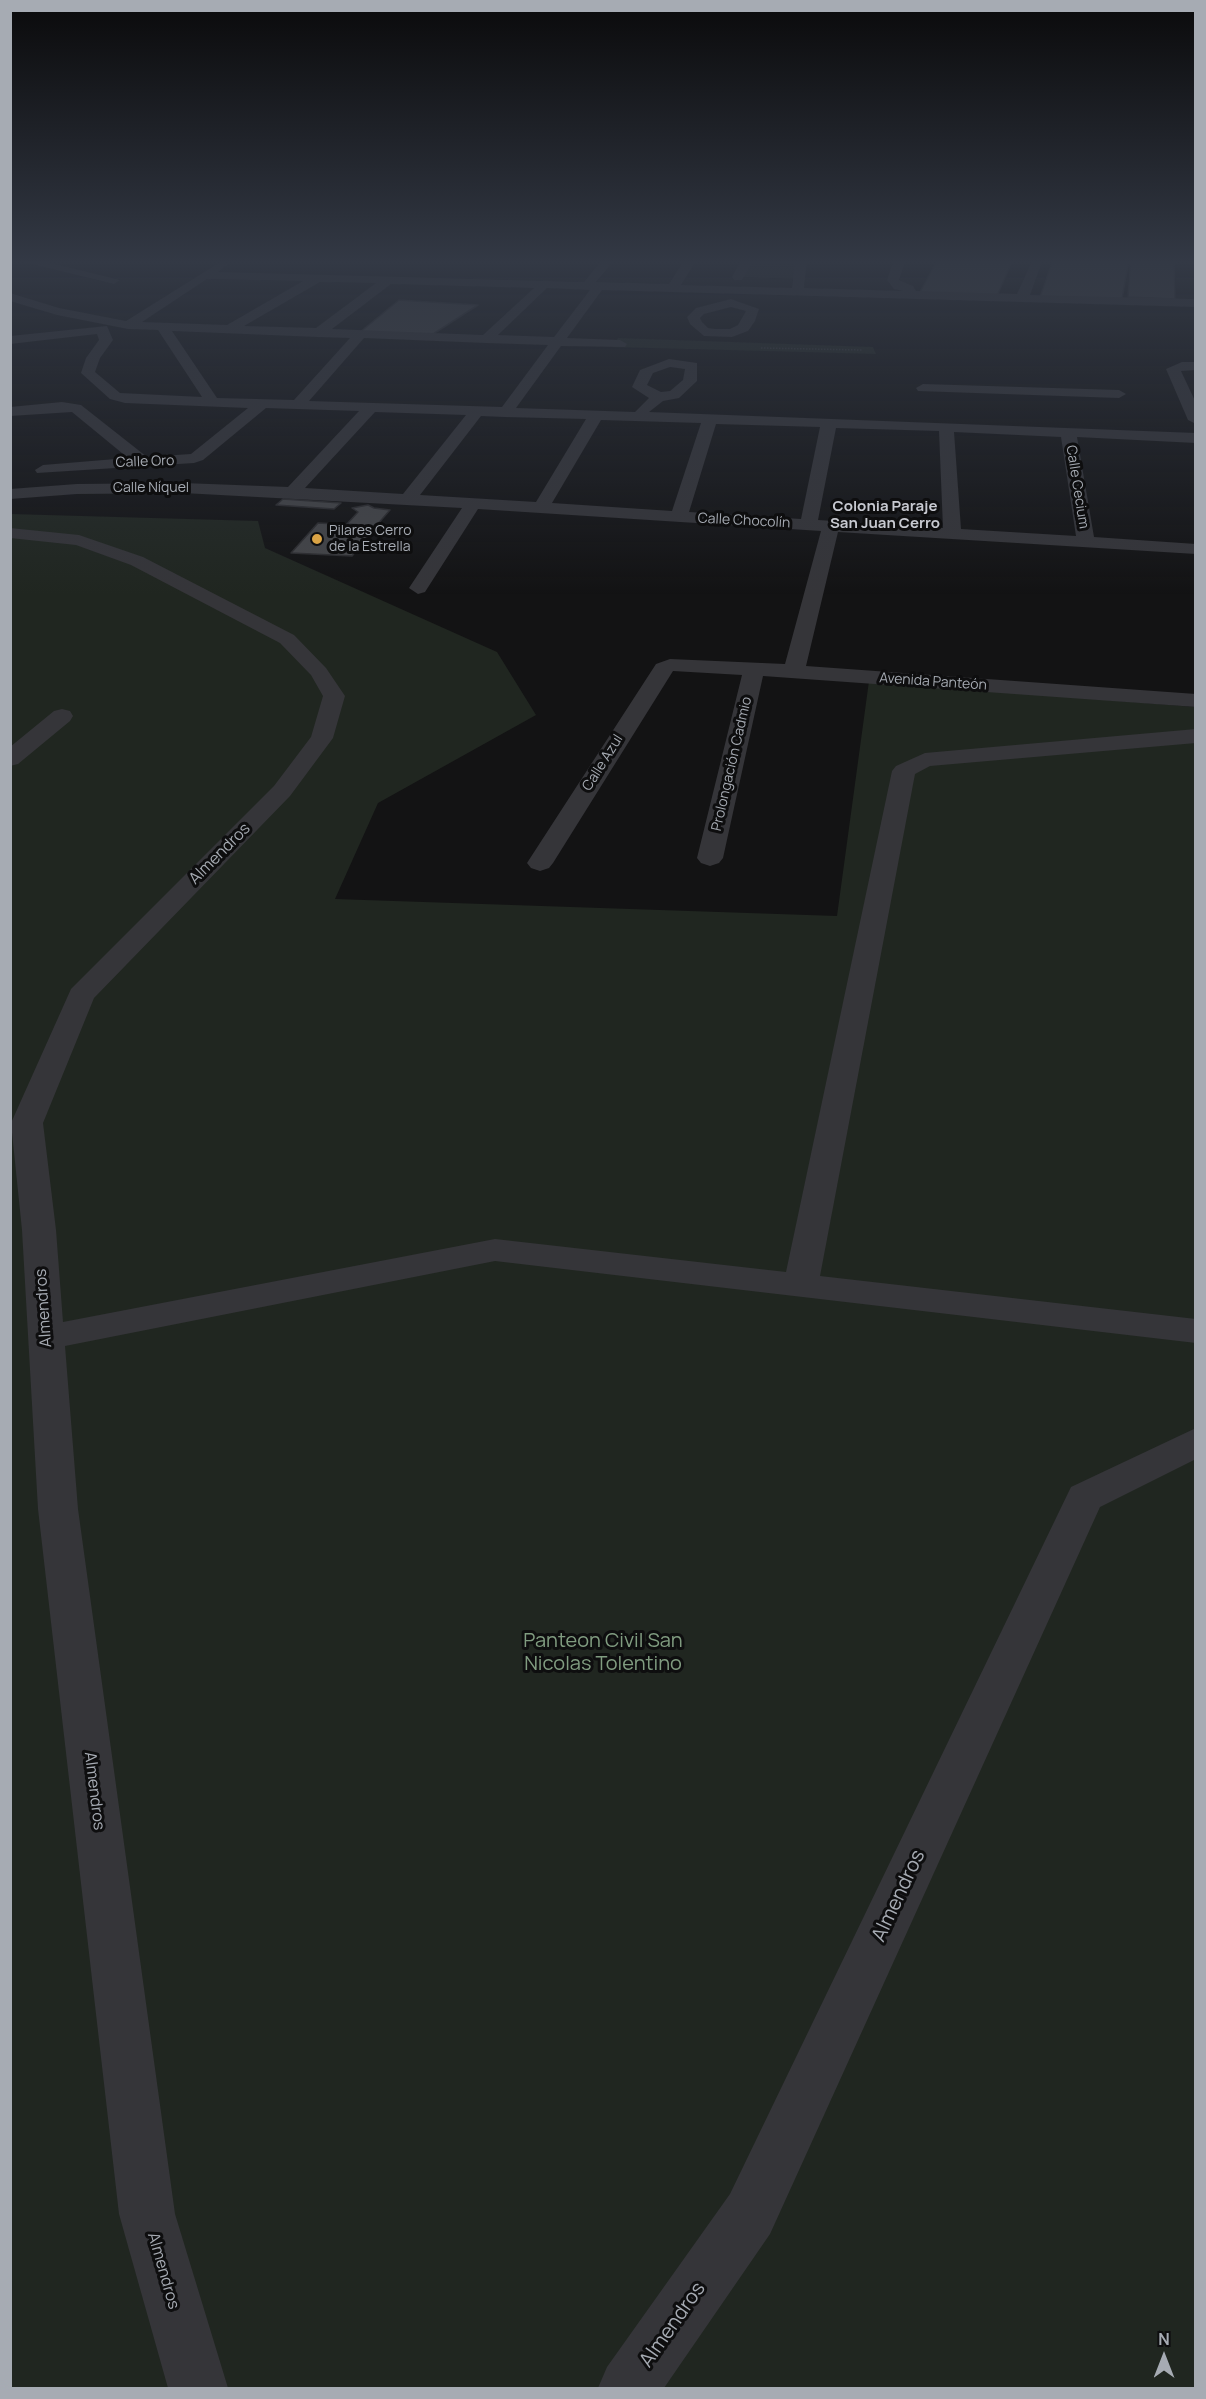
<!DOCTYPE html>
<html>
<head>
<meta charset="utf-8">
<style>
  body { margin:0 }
  #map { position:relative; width:1206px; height:2399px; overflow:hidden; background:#131314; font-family:Manrope,sans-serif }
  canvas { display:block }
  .frame { position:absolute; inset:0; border:12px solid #a6abb3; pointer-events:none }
  .north { position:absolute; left:1134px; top:2327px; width:60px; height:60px; -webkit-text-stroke:4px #0e0e0f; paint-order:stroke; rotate:0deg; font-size:16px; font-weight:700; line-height:24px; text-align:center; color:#a6abb3 }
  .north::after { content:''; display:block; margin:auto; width:21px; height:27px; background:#a6abb3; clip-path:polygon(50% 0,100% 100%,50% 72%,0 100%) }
</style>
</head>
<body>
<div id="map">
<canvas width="1206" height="2399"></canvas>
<div class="frame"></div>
<div class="north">N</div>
</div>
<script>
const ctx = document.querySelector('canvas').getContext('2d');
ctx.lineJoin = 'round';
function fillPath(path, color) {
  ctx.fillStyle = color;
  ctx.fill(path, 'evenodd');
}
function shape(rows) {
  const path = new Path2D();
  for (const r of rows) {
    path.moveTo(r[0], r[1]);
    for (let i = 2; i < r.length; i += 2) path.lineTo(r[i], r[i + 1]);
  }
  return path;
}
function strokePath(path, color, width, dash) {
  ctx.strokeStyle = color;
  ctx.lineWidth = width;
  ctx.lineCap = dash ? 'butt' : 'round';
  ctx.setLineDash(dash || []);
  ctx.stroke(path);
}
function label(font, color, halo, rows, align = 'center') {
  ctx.font = font + ' Manrope,sans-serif';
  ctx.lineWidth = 6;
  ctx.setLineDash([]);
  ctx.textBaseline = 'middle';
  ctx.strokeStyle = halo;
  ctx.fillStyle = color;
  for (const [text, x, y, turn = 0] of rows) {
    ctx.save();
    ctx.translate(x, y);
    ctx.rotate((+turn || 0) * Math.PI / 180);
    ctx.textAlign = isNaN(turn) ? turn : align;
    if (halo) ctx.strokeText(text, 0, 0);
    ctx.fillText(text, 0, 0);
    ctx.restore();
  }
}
fillPath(shape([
  [748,259,801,259,799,279,738,277],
  [618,338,873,347,876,354,612,347],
  [11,514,258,521,265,548,497,652,536,715,378,803,335,899,837,916,869,681,1195,707,1195,2388,11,2388]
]), '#202620');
const building = shape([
  [938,259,1013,259,997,296,919,294,938,259],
  [1028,259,1129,259,1122,299,1040,297,1053,260,1028,259],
  [1131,259,1174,259,1175,299,1128,297,1131,259],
  [399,300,478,305,430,336,359,333,399,300],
  [283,499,341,503,334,509,276,505,283,499],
  [368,505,374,508,390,510,376,526,347,524,358,512,352,508,368,505],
  [318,523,377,526,352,556,291,553,318,523]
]);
fillPath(building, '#454649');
strokePath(building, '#2d2d30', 1.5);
strokePath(shape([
  [761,348,862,350]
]), '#3b3c40', 1.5, [1.5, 1.5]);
fillPath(shape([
  [12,259,34,259,120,280,114,284,12,259],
  [603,259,615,259,596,282,669,284,685,259,697,259,681,285,792,288,795,259,807,259,804,288,903,291,894,289,887,280,894,259,906,259,899,280,913,286,916,291,1017,294,1033,259,1043,259,1030,295,1196,299,1196,307,602,290,567,338,620,340,627,344,625,347,561,346,516,408,635,412,649,398,632,387,640,370,669,359,697,363,697,381,679,398,663,401,649,412,1196,433,1196,443,1077,437,1094,537,1196,544,1196,554,838,532,806,666,1196,694,1196,707,763,676,723,858,719,863,710,866,701,863,697,858,742,675,673,671,553,863,549,868,540,871,531,868,527,863,656,664,670,659,785,664,821,531,478,509,425,592,418,594,409,588,462,508,183,493,77,494,10,499,10,489,77,484,183,483,288,487,359,411,266,408,203,460,194,463,37,473,35,470,43,465,128,458,72,412,10,416,10,407,62,402,81,405,147,457,191,454,248,408,125,403,110,399,81,373,86,358,99,340,97,334,10,344,10,336,107,326,113,340,100,358,95,372,120,393,202,397,158,330,128,329,57,315,10,301,10,293,59,308,126,321,222,261,228,264,218,272,584,282,603,259],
  [207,279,303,281,227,325,142,322,207,279],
  [320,282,376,283,316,328,244,326,320,282],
  [391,284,534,288,483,335,332,329,391,284],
  [547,288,590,290,554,337,498,335,547,288],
  [172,331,318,337,350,338,294,400,217,398,172,331],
  [364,338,486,343,548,345,502,407,309,401,364,338],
  [670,367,685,369,683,380,670,391,661,392,647,385,653,373,670,367],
  [375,412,466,415,403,494,305,488,375,412],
  [481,416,505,417,586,419,536,502,420,495,481,416],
  [601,420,701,423,672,511,552,503,601,420],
  [716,424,820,427,801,519,689,512,716,424],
  [836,428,939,431,943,528,818,520,836,428],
  [954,432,1061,437,1076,536,961,529,954,432],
  [742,259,754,259,742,280,734,280,732,277,742,259],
  [731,299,759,309,755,321,748,331,732,337,704,336,690,324,687,317,696,308,731,299],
  [731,307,746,311,738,325,730,329,715,329,708,328,702,322,700,318,704,314,731,307],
  [1182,362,1196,362,1196,370,1181,371,1196,403,1196,424,1188,420,1166,369,1182,362],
  [923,384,1119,390,1126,394,1119,398,918,391,916,388,923,384],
  [10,528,79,535,143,557,294,635,326,668,345,696,333,738,290,796,94,998,43,1123,56,1230,63,1322,495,1239,786,1272,892,771,896,766,925,753,1196,729,1196,743,930,766,915,774,820,1276,1196,1319,1196,1343,495,1261,65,1346,78,1509,175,2214,228,2388,168,2388,119,2214,38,1509,22,1230,11,1123,71,989,274,786,311,737,323,696,311,675,280,643,131,565,76,545,10,538,10,528],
  [62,709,70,711,73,716,70,721,18,764,10,766,10,747,54,711,62,709],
  [1196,1428,1196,1459,1100,1507,770,2234,664,2388,598,2388,607,2367,730,2194,1071,1487,1196,1428]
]), '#353539');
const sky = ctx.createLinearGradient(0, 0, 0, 595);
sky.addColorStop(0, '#0a0a0b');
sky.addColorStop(0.44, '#333945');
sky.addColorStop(1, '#33394500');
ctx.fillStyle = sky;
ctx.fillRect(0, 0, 1206, 595);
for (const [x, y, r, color] of [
  [317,539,6,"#daa345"]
]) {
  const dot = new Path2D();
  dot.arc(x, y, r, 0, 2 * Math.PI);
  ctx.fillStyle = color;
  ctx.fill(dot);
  strokePath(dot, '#0e0e0f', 2);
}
label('14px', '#a6abb3', '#0e0e0f', [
  ["Calle Oro",145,462,-2],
  ["Calle Cecium",1077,487,81],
  ["Calle Níquel",151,488],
  ["Calle Chocolín",744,521,3],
  ["Avenida Panteón",933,682,4],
  ["Calle Azul",603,763,-58],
  ["Prolongación Cadmio",732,764,-77]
]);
label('14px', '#a6abb3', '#0e0e0f', [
  ["Pilares Cerro",329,531],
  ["de la Estrella",329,547]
], 'left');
label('bold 15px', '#c7c9d0', '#0e0e0f', [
  ["Colonia Paraje",885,507],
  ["San Juan Cerro",885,524]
]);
label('16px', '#a6abb3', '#0e0e0f', [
  ["Almendros",220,854,-45],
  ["Almendros",44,1308,-94],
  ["Almendros",94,1791,83],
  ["Almendros",163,2271,74]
]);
label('20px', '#809c80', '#0e0e0f', [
  ["Panteon Civil San",603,1641],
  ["Nicolas Tolentino",603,1664]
]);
label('20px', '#a6abb3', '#0e0e0f', [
  ["Almendros",899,1896,-65],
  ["Almendros",673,2325,-55]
]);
</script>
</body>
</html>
